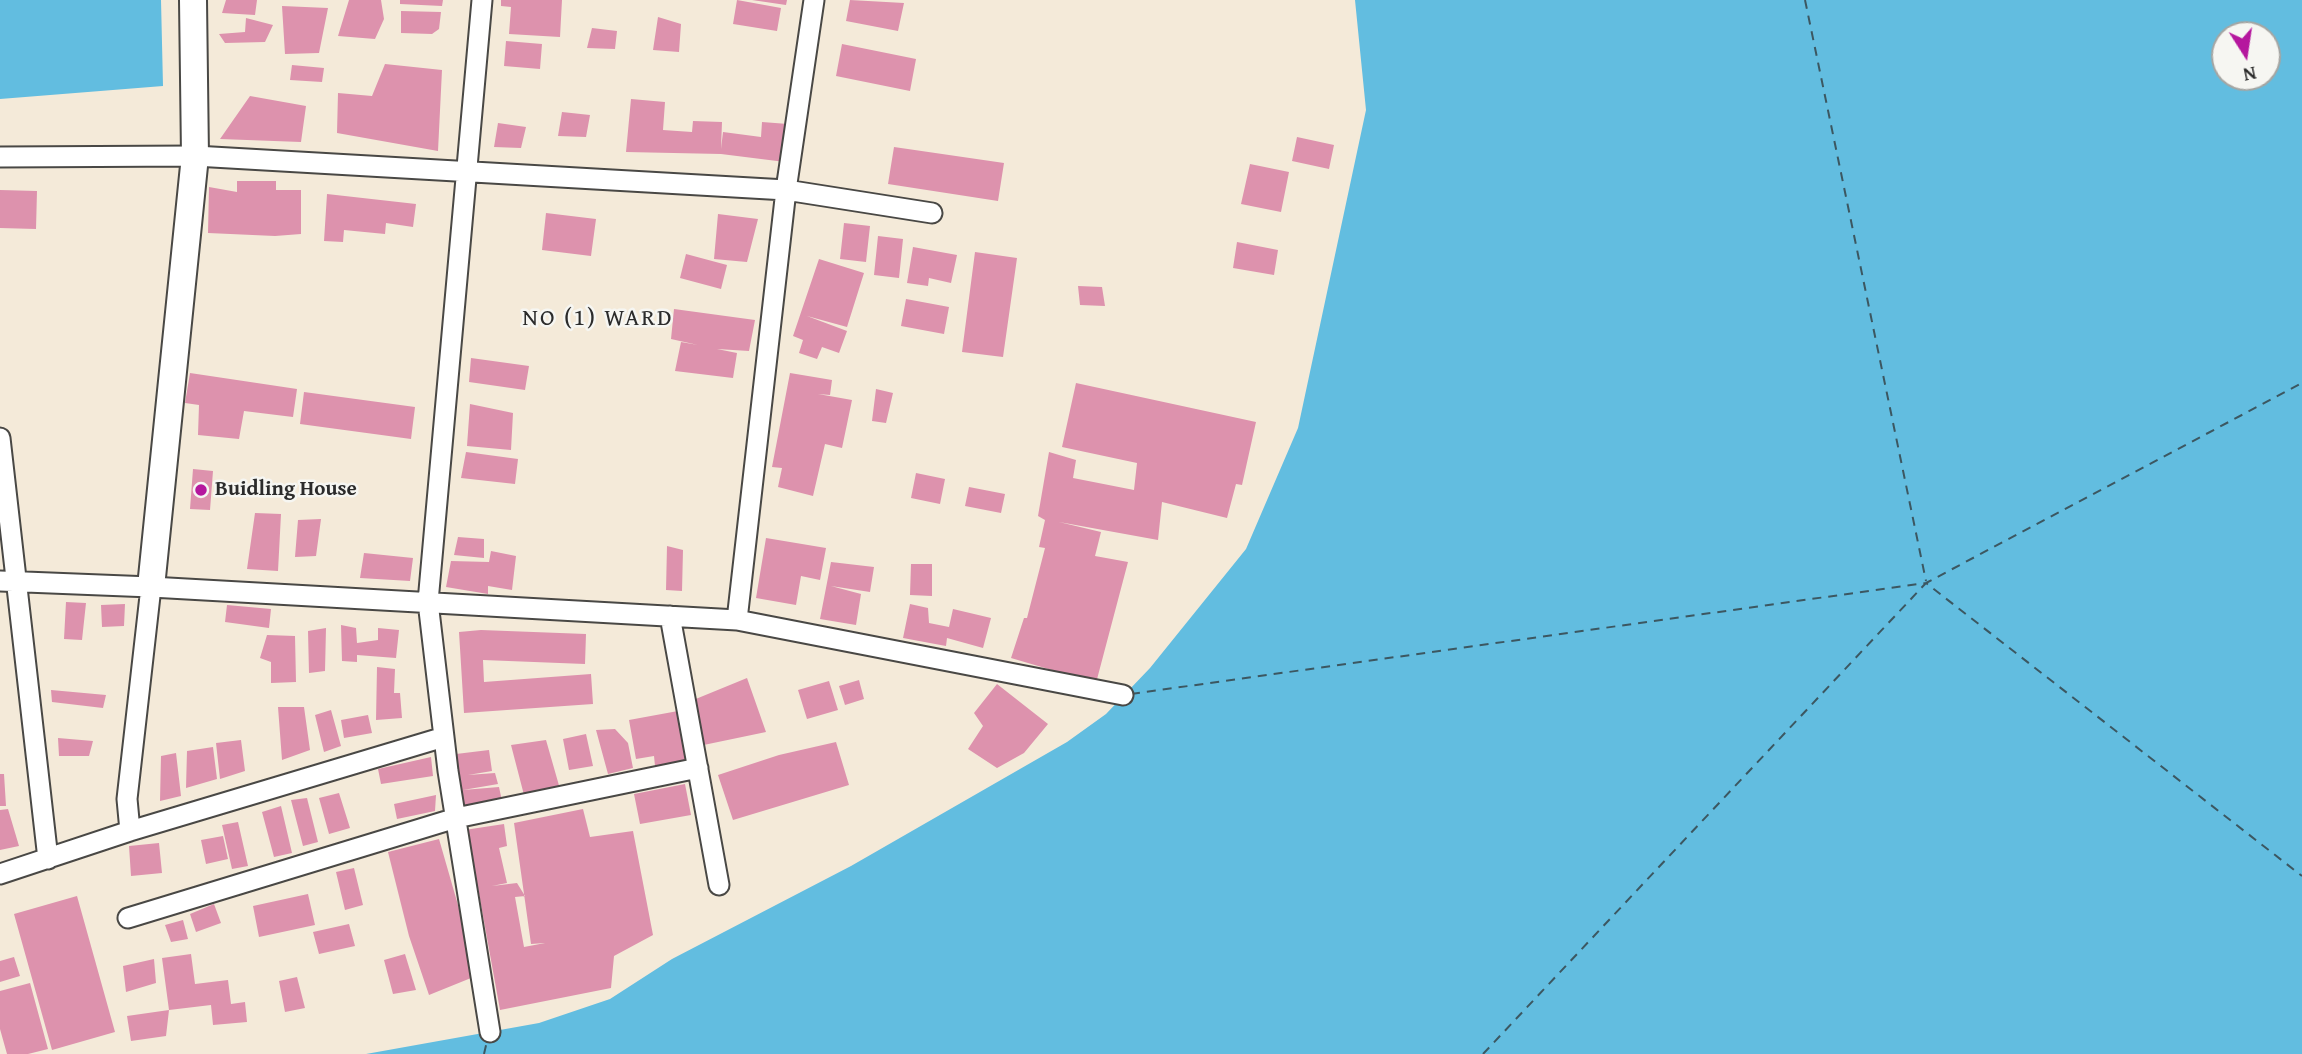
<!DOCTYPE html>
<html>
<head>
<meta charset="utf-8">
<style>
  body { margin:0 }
  #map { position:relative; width:2302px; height:1054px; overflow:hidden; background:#f4ead9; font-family:"Gentium Book Plus",serif }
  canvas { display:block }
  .north { position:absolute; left:2211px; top:21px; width:70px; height:70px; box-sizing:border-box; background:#f6f6f2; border:2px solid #a5a5a2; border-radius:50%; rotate:168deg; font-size:19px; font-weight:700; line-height:28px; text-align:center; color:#2b2b2b }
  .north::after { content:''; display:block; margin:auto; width:24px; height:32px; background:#b5179e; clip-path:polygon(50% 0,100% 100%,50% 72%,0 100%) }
</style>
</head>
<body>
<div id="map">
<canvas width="2302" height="1054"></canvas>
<div class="north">N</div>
</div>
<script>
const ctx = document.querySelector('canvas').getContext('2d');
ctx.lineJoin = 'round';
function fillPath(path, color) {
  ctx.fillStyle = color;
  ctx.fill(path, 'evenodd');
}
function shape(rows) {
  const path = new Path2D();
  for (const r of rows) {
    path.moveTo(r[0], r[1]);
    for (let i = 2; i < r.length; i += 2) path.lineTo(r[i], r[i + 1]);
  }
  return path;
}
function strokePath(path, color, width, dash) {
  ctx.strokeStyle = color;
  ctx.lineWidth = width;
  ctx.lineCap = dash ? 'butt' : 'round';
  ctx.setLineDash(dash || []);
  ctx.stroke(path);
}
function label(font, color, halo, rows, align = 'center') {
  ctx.font = font + ' "Gentium Book Plus",serif';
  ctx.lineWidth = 5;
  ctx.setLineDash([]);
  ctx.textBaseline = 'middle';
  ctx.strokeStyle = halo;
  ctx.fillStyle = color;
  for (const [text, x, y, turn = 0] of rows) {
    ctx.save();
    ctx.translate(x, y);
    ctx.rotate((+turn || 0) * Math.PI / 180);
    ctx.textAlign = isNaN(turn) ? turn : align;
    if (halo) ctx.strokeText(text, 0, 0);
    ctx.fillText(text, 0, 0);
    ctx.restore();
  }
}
fillPath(shape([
  [0,0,161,0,163,86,0,99],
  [1355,0,2302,0,2302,1054,366,1054,539,1023,610,999,672,959,851,866,1067,742,1106,714,1150,668,1246,549,1298,428,1366,110],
  [2225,35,2267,35,2267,77,2225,77]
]), '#62bde0');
strokePath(shape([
  [1805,0,1926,581],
  [1131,694,1926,583,2302,383],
  [484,1054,487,1041],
  [1483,1054,1926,583,2302,876]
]), '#3c5761', 2, [9, 7]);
fillPath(shape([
  [226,0,257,0,255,15,222,13],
  [349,0,381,0,384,19,375,39,338,36],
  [400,0,443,0,442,6,400,4],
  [501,0,562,0,560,37,509,34,511,7,501,6],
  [737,0,781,8,777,31,733,24],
  [752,0,787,0,786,5],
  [850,0,904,3,898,31,846,21],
  [282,6,328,8,319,53,285,54],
  [401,11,441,12,439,29,432,34,401,33],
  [658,17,681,24,679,52,653,50],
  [246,18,273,25,265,42,225,43,219,34,245,32],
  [592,28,617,31,615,49,587,48],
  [506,41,542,44,540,69,504,66],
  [842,44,916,59,910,91,836,76],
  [385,64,442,70,438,151,337,133,338,93,372,96],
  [292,65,324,68,322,82,290,80],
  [250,96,306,106,301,142,220,139],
  [631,99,665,102,663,130,692,132,693,121,722,122,721,149,723,132,761,137,762,122,788,124,785,162,721,154,626,152],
  [562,112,590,115,586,137,558,136],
  [498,123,526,127,521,148,494,147],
  [1297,137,1334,145,1329,169,1292,161],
  [894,147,1004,163,998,201,888,184],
  [1250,164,1289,172,1281,212,1241,204],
  [237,181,276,181,276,190,301,190,301,234,275,236,208,233,209,187,237,192],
  [0,190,37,191,36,229,0,228],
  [327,194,416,204,413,227,386,223,385,234,344,230,343,242,324,241],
  [546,213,596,219,591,256,542,250],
  [718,214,758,219,747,262,714,259],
  [844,223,870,226,866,262,840,259],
  [878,236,903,239,899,278,874,275],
  [1237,242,1278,250,1274,275,1233,268],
  [913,247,957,255,951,283,929,278,928,286,907,283],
  [975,252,1017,258,1003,357,962,352],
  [686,254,727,265,721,289,680,278],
  [819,259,864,273,847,327,807,316,847,331,839,353,822,347,817,359,799,353,803,340,793,336],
  [1078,286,1102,287,1105,306,1080,305],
  [906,299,949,307,944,334,901,326],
  [674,309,755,320,749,351,717,349,737,353,733,378,675,371,681,342,698,345,671,339],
  [471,358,529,366,525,390,469,382],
  [190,373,297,389,293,417,244,411,239,439,198,435,199,405,185,403],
  [790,373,832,380,830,395,818,394,852,400,842,448,825,444,813,496,778,487,782,468,772,467],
  [1076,383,1256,422,1242,485,1236,484,1227,518,1162,502,1158,540,1059,522,1101,532,1095,556,1128,562,1096,683,1011,658,1024,618,1027,618,1045,548,1039,547,1045,520,1038,516,1049,452,1076,460,1073,478,1134,490,1137,463,1062,447],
  [876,389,893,393,886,423,872,421],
  [304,392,415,407,411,439,300,424],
  [470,404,513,413,511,450,467,446],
  [466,452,518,459,515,484,461,478],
  [193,469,213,471,210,510,190,509],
  [916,473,945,479,940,504,911,498],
  [969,487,1005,494,1001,513,965,506],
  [255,513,281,514,278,571,247,569],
  [321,519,316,556,295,557,298,520],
  [458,537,484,539,484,558,454,555],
  [766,538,826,548,820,580,801,576,796,605,756,598],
  [667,546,683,550,682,591,666,590],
  [491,551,516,556,512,590,488,586,488,594,446,587,451,561,489,562],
  [364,553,413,558,410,581,360,578],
  [831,562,874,567,870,592,831,586,861,594,856,625,820,619],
  [911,564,932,564,932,596,910,595],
  [66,602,86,603,82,640,64,639],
  [125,604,124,626,102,627,101,605],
  [910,604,928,608,929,623,949,627,953,609,991,618,983,648,947,638,946,646,903,638],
  [227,605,271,609,269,628,225,622],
  [341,625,356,628,357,643,378,640,378,628,399,630,396,658,357,655,357,662,342,661],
  [326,628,325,671,309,673,308,631],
  [481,630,586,634,585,664,483,660,484,682,591,674,593,704,464,713,459,632],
  [267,635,295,636,296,682,271,683,271,662,260,658],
  [377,667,395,669,394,693,400,693,402,718,376,720],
  [747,678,766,732,694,747,686,703],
  [859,680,864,699,845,705,839,686],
  [829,681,838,710,807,719,798,690],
  [997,684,1048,724,1024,753,997,768,968,749,983,726,974,713],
  [51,690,106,695,103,708,52,702],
  [278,707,304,707,310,750,282,760],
  [331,710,341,746,324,752,315,715],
  [678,711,687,760,655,766,654,756,636,759,629,720],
  [368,715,372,733,344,738,341,720],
  [615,729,628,743,633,768,608,774,596,730],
  [586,734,593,766,569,770,563,739],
  [58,738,93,741,89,756,59,756],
  [241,740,245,771,220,779,216,743],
  [546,740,560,789,524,795,511,745],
  [836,742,849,785,733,820,718,775,779,755],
  [213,747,217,779,186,788,187,751],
  [489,750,492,771,468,775,495,773,498,784,463,790,499,787,502,801,462,806,456,754],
  [176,753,181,796,160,801,161,756],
  [431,757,433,776,381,784,378,769],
  [0,774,4,774,6,806,0,806],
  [685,784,691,815,640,824,634,794],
  [339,793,350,828,329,834,319,798],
  [436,795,435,811,397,819,394,804],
  [307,798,318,842,303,846,291,800],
  [281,806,292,853,274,857,262,812],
  [8,809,19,846,0,850,0,810],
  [583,809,590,837,633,831,653,935,614,956,611,988,500,1010,478,888,468,890,474,873,472,852,462,854,458,831,504,824,507,846,499,848,507,883,492,886,517,883,525,896,515,897,524,947,545,943,531,944,525,901,514,823],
  [238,822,248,866,232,869,222,825],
  [223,836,228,859,206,864,201,840],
  [439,839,462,919,471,978,429,995,409,936,388,852],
  [159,843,162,873,131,876,129,846],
  [354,868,363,905,345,910,336,872],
  [308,894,315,925,259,937,253,906],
  [77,896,115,1032,52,1050,14,914],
  [214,904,221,923,196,932,190,914],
  [183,920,188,939,171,942,165,925],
  [349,924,355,946,319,954,313,932],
  [191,954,195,984,228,980,231,1004,245,1002,247,1022,213,1025,211,1005,169,1010,166,1036,131,1041,127,1016,169,1010,162,958],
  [405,954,416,990,393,994,384,960],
  [14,957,20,976,0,982,0,961],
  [154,959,156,983,126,992,123,966],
  [297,977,305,1008,285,1012,279,981],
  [30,983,48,1049,28,1054,7,1054,0,1029,0,991]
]), '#dd92ad');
const street = shape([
  [482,0,428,602,448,771,490,1032],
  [0,157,195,156,786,190,932,213],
  [0,438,48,859],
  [0,581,151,587,737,620,1123,695],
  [670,616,719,885],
  [737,620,786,190,814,0],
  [130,831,127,799,151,587],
  [0,874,130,831,444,737],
  [128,918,456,818,698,768]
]);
const secondary = shape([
  [151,587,195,156,193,0]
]);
strokePath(street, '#494845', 23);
strokePath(secondary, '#494845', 30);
strokePath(street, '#fff', 19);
strokePath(secondary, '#fff', 26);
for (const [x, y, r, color] of [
  [201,490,7,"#b5179e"]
]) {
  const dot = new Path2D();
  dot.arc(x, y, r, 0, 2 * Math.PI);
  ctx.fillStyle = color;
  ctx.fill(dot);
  strokePath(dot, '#f6f6f2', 2.5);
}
label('bold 21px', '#2b2b2b', '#f6f6f2', [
  ["Buidling House",215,490]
], 'left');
ctx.letterSpacing = '2px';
label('24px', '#2b2b2b', '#f6f6f2', [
  ["NO (1) WARD",598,319]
]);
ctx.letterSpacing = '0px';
</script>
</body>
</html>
